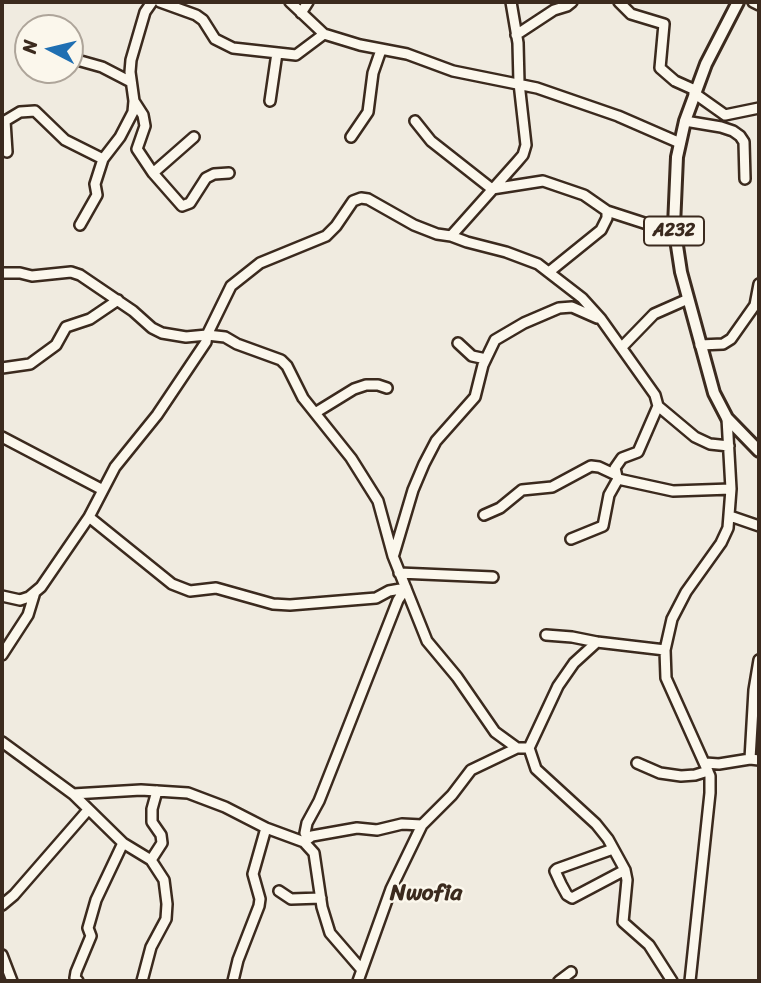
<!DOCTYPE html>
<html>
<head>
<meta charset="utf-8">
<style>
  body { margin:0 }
  #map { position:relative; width:761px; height:983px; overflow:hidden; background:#f0ebe0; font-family:Sriracha,sans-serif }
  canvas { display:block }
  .frame { position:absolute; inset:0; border:4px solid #3b2a1e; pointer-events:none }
  .north { position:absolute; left:14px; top:14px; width:70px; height:70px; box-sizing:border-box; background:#fbf7ec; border:2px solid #aea59a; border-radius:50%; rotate:277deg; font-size:19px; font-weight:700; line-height:28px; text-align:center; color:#3b2a1e }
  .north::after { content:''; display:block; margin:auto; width:24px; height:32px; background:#1f6fb2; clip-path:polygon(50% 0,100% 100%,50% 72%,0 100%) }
</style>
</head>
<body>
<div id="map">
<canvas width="761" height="983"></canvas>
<div class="frame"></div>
<div class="north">N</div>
</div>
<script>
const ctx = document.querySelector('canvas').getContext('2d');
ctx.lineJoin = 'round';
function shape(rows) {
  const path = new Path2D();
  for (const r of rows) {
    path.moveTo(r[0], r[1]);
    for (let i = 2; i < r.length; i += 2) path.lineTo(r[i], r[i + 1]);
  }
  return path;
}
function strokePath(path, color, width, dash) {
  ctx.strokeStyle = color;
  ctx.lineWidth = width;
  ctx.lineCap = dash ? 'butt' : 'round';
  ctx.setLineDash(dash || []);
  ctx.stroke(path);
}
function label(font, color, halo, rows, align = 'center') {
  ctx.font = font + ' Sriracha,sans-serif';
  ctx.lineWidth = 5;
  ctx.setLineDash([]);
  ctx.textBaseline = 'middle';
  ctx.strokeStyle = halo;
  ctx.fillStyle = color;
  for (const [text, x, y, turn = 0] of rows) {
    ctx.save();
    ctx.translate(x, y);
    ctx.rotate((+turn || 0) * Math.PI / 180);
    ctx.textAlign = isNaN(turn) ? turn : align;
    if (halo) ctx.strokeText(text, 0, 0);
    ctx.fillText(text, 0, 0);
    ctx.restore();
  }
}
const minor = shape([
  [160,2,196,15,203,20,215,39,233,48,296,55,324,34],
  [290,2,324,34,360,45,407,54,453,71,537,88,618,116,680,143],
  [619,2,631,14,664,24,660,68,675,81,695,90],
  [753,2,759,5],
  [301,13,308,2],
  [516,35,554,10,567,6,572,2],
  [77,60,102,67,131,82],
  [694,93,725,115,759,108],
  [134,101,143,115,145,126,137,149,153,173,182,206,190,203,206,178,214,174,229,173],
  [270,101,277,53],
  [415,121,431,141,492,189,543,181,584,195,607,211,607,218,601,230,549,272],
  [685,121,721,127,733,131,740,136,744,142,745,179],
  [351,137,368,112,373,73,381,50],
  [7,152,5,121,20,112,35,111,65,140,103,159],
  [153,173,194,137],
  [607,211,675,233],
  [80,225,97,195,95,184,103,159,120,137,133,112,134,101,130,72,131,60,145,12,152,2],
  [451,236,517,162,523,155,526,145,519,83,518,43,511,2],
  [2,273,20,273,32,276,71,272,80,275,133,311,152,328,162,333,186,337,207,335,225,337,237,344,281,360,287,366,303,398,351,458,378,501,393,556,427,641,457,677,495,732,517,748,529,748,536,769,596,824,608,839,625,870,627,880,623,922,649,945,672,981],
  [458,343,472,356,486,359],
  [700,345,723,344,731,339,755,305,759,284],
  [622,347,654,314,688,299],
  [2,368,30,364,56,345,66,327,90,319,118,300],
  [315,413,354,389,366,385,378,385,387,388],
  [2,437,103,490],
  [617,477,615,468,622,458,638,452,658,406],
  [618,479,673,491,731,489],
  [484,515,500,508,522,490,552,487,591,466,599,467,614,474],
  [730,516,759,526],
  [89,517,172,584,190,591,216,588,273,604,290,605,376,598,389,591,406,588],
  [571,539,603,526,609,495,618,479],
  [394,554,413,490,424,464,436,441,475,397,483,365,495,340,524,323,559,308,572,307,597,318],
  [399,573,493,577],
  [2,596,20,600,29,597,41,587,89,517,115,467,157,415,206,342,207,335,231,286,260,263,326,236,336,226,353,201,361,198,368,199,414,225,437,234,451,236,467,242,506,252,538,264,582,298,601,319,655,395,658,406,695,437,710,444,729,446],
  [546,635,572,637,597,642],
  [2,655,28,615,35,592],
  [2,742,73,794,123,843,151,860,164,880,167,904,166,919,151,947,142,981],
  [529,748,558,686,574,663,597,642,665,650],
  [750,759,754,690,759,660],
  [637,763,660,773,681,776,695,775,708,771],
  [705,763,719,764,750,759,759,760],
  [73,794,141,790,188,793,225,807,266,828,304,842,314,853,322,907,330,933,362,970],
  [308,838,305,833,307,823,319,801,338,753,398,600,406,588],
  [305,841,312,836,357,828,377,830,402,824,422,825],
  [613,849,557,869,555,871,561,884,567,895,572,898,625,870],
  [151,860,162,843,161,835,152,822,152,809,157,791],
  [279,891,291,899,321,898],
  [2,905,14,895,88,810],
  [2,955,12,981],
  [78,981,75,978,76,972,91,936,88,928,96,900,123,843],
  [233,981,238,960,259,906,260,899,253,874,266,828],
  [358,981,391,889,422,825,452,795,471,770,517,748],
  [559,981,571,972],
  [690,981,710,793,710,776,666,678,665,650,672,619,686,592,721,543,728,528,731,489,727,418]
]);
const major = shape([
  [738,2,706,64,685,121,677,157,674,226,681,272,714,393,727,418,759,451]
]);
strokePath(minor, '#3b2a1e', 14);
strokePath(major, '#3b2a1e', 16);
strokePath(minor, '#fbf7ec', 9);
strokePath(major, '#fbf7ec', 10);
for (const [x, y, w] of [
  [674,231,60]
]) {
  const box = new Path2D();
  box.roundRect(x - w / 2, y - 14.5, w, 29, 5);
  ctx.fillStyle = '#fbf7ec';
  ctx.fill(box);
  strokePath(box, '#3b2a1e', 2);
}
label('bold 18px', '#3b2a1e', null, [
  ["A232",674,231]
]);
label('bold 23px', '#3b2a1e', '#fbf7ec', [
  ["Nwofia",426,894]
]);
</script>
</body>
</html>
